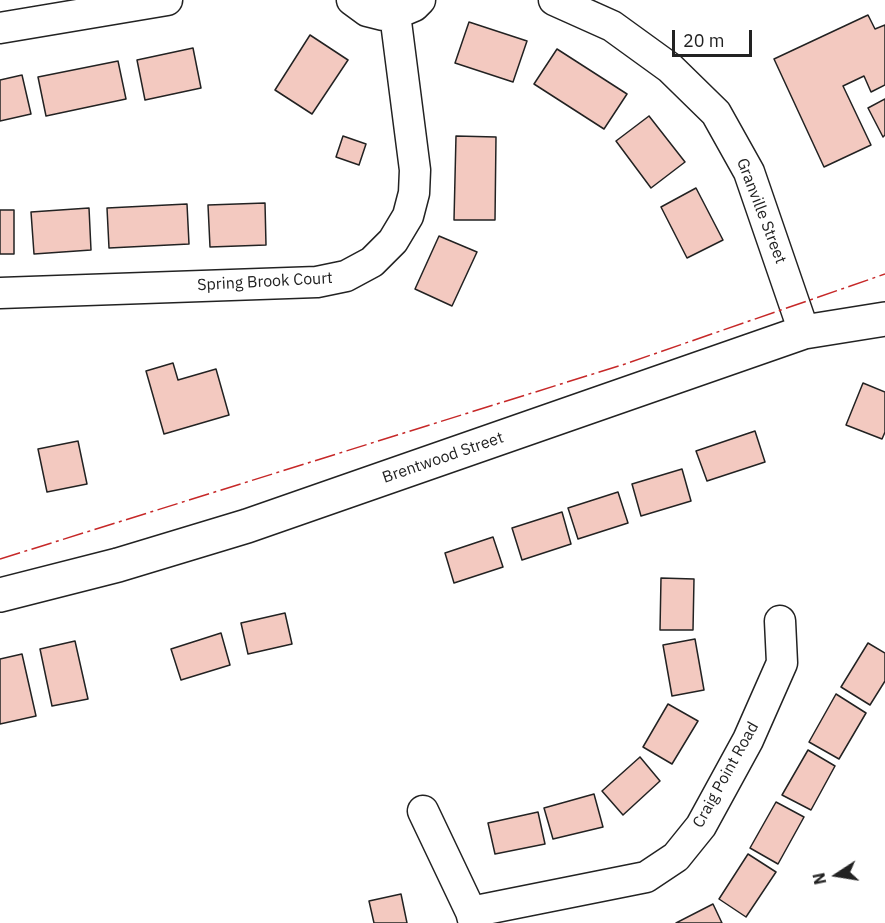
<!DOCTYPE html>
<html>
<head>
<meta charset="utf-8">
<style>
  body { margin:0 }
  #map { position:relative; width:885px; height:923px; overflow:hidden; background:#fff; font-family:"IBM Plex Sans",sans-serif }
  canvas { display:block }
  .north { position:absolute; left:807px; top:845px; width:60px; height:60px; -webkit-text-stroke:4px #fff; paint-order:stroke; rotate:258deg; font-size:16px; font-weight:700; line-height:24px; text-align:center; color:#222 }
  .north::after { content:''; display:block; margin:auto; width:21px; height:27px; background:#222; clip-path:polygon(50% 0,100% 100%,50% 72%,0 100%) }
  .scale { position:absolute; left:672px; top:30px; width:80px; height:27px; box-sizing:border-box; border:3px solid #222; border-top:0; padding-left:8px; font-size:18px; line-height:21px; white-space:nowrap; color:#222; -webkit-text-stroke:4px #fff; paint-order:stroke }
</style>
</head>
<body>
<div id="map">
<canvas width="885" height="923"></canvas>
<div class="north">N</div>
<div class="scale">20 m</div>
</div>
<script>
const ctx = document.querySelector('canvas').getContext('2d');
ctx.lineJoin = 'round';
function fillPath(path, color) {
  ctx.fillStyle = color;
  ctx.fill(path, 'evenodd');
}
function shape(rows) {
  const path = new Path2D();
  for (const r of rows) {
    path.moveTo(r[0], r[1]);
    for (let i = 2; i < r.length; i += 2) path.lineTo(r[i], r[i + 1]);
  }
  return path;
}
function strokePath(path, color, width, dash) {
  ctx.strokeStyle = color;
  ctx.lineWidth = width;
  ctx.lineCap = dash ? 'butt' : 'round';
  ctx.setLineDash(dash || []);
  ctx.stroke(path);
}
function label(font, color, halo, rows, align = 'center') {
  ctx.font = font + ' "IBM Plex Sans",sans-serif';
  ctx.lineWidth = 4.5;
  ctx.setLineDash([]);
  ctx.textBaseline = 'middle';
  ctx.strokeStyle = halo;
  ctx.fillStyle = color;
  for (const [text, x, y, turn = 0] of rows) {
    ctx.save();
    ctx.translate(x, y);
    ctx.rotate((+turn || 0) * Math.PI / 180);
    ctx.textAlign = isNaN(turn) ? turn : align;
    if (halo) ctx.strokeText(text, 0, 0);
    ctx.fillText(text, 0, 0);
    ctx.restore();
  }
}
const building = shape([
  [868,15,875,29,885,25,885,85,871,92,864,76,843,86,871,145,824,167,774,59,868,15],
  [469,22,527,41,513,82,455,63,469,22],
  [310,35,348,60,312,114,275,90,310,35],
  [193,48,201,88,145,100,137,60,193,48],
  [557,49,627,94,604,129,534,84,557,49],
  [118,61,126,99,46,116,38,77,118,61],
  [22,75,31,114,0,121,0,80,22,75],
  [885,99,885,135,883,137,868,108,885,99],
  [649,116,685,162,651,188,616,141,649,116],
  [343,136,366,144,359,165,336,157,343,136],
  [456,136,496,137,495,220,454,220,456,136],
  [696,188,723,240,687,258,661,207,696,188],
  [265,203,266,245,210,247,208,205,265,203],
  [187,204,189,244,109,248,107,208,187,204],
  [89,208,91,250,34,254,31,212,89,208],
  [0,210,14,210,14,254,0,254,0,210],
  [439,236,477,252,452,306,415,289,439,236],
  [173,363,178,380,216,369,229,415,164,434,146,371,173,363],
  [863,383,885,392,885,432,882,439,846,425,863,383],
  [755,431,765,462,707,481,696,451,755,431],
  [78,441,87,484,47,492,38,449,78,441],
  [682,469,691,501,641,516,632,484,682,469],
  [618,492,628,523,578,539,568,508,618,492],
  [562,512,571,544,522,560,512,528,562,512],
  [493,537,503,567,454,583,445,553,493,537],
  [661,578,694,579,693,630,660,630,661,578],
  [285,613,292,644,248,654,241,623,285,613],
  [221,633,230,665,181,680,171,649,221,633],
  [695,639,704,690,672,696,663,645,695,639],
  [75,641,88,699,52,706,40,649,75,641],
  [868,643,885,653,885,681,870,705,841,687,868,643],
  [22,654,36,716,0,724,0,659,22,654],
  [836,694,866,713,839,759,809,742,836,694],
  [668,704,698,721,672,764,643,747,668,704],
  [808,750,835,766,811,810,782,795,808,750],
  [640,757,660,781,623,815,602,791,640,757],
  [594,794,603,827,553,839,544,808,594,794],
  [776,802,804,817,778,864,750,848,776,802],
  [538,812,545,844,495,854,488,823,538,812],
  [748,854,776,872,746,917,719,899,748,854],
  [401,894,407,923,374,923,369,901,401,894],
  [713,904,722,923,676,923,713,904]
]);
fillPath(building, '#f3c9c0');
strokePath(building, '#222', 1.5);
const minor = shape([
  [352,0,367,11,383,15,395,14,414,6,420,0],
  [554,0,612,26,670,68,716,113,749,172,804,332],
  [0,28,167,0],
  [0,293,317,282,346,276,372,262,393,241,408,216,414,193,415,170,395,14],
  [423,811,471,912,474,923],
  [471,912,646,877,676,857,701,826,748,740,782,663,780,621]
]);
const major = shape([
  [0,595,118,565,247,526,804,332,885,319]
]);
strokePath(minor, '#222', 33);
strokePath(major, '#222', 36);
strokePath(minor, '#fff', 30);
strokePath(major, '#fff', 33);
strokePath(shape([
  [0,559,625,364,885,274]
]), '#c62828', 1.5, [21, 4.5, 3, 4.5]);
label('16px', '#222', '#fff', [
  ["Granville Street",761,211,69],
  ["Spring Brook Court",265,282,-3],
  ["Brentwood Street",443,458,-19],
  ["Craig Point Road",726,775,-61]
]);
</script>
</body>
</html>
